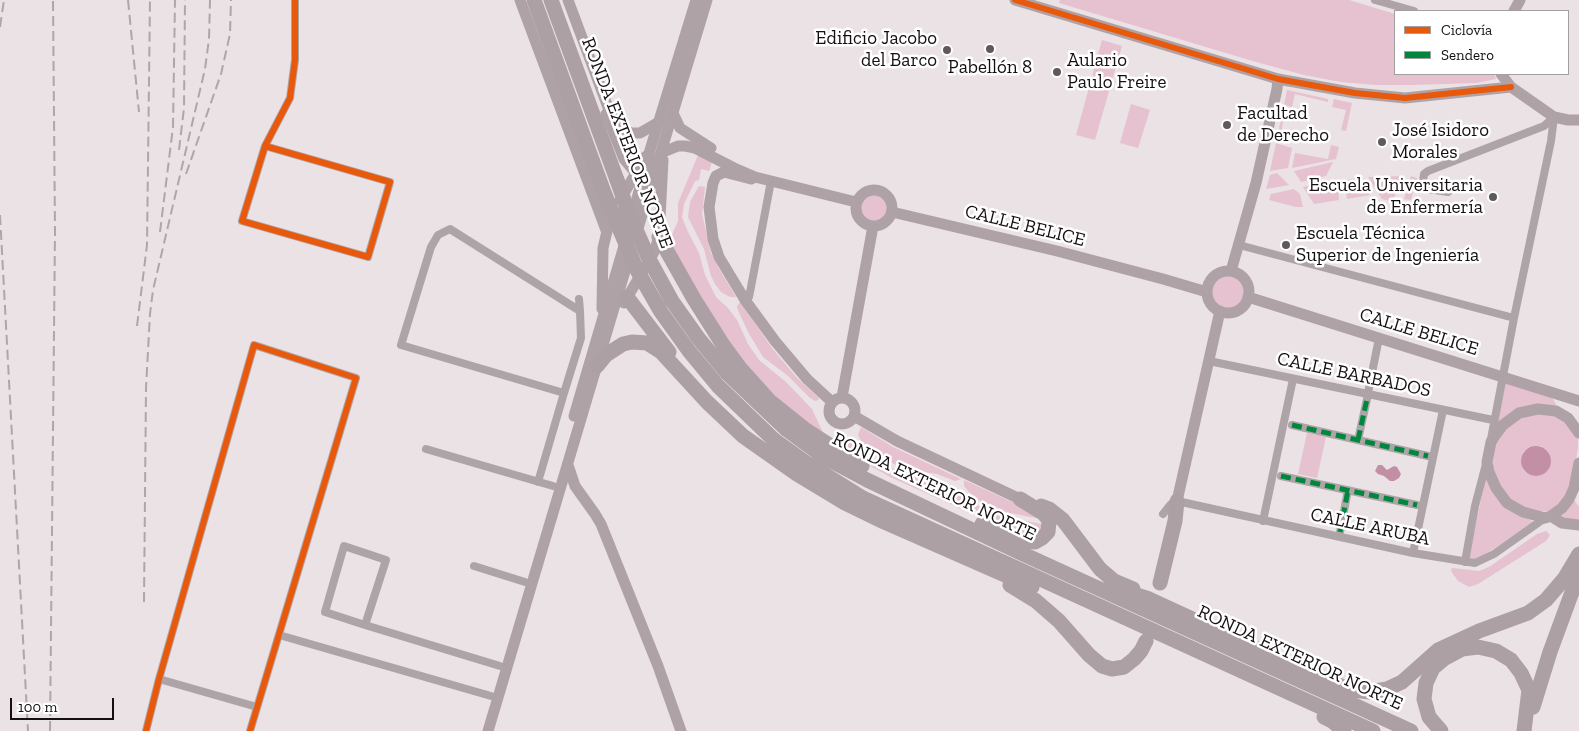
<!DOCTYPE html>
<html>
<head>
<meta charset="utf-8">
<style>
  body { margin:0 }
  #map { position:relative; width:1579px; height:731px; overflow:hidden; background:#eae2e4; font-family:"Zilla Slab",serif }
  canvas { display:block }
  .legend { position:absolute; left:1394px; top:10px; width:175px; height:65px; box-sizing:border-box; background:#fff; border:1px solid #a19fa0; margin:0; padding:6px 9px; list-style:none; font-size:15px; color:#140f11 }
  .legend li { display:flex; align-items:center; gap:10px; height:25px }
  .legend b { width:25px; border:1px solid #a19fa0 }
  .scale { position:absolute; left:10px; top:698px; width:104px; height:22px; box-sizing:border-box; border:2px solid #140f11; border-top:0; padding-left:6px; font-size:15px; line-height:18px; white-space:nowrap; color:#140f11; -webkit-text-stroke:4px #fff; paint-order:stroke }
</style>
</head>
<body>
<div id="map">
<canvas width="1579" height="731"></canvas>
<ul class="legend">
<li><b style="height:6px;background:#e8590c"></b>Ciclovía</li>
<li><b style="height:6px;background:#00873e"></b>Sendero</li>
</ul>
<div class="scale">100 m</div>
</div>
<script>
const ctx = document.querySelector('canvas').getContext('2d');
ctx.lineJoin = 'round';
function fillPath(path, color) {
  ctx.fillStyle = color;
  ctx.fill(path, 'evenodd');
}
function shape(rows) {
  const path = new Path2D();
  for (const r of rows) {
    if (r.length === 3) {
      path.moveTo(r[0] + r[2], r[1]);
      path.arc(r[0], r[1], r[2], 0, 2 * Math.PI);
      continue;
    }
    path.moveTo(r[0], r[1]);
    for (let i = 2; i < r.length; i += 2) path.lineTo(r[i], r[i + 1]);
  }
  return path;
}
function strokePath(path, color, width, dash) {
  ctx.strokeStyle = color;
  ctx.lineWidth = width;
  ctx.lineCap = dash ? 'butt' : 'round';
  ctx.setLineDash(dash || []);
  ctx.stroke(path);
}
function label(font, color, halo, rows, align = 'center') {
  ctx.font = font + ' "Zilla Slab",serif';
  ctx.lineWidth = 5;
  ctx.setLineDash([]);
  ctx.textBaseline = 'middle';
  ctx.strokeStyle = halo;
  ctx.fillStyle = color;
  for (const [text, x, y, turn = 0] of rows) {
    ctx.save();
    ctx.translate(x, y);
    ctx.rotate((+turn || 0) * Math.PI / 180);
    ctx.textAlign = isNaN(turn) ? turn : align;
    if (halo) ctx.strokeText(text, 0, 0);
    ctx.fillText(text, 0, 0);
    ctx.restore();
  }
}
fillPath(shape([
  [1060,0,1349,0,1395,14,1395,74,1494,74,1496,79,1476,83,1412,85,1375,85,1341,82,1304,75,1256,62,1059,3],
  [1102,40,1122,46,1095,140,1076,135],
  [1287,90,1328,99,1328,102,1295,94,1292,107,1284,105],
  [1334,99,1352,103,1346,131,1341,130,1346,110,1332,107],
  [1131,104,1150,110,1138,148,1120,143],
  [1283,110,1285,111,1279,144,1292,148,1288,168,1270,171],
  [1331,145,1339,147,1336,159,1292,168,1295,153,1328,159],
  [698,155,712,162,709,171,701,169,699,180,695,181,684,204,682,217,688,232,699,253,705,275,716,297,728,308,737,320,748,344,759,360,786,382,812,409,823,433,829,437,855,443,875,460,906,475,933,479,945,483,958,489,975,504,997,515,1046,525,1041,534,1024,537,890,477,839,448,767,390,731,345,707,307,680,263,670,239,678,221,678,203],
  [1333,162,1326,176,1301,182,1294,171],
  [1277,173,1289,185,1266,189,1270,175],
  [1404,176,1392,202,1382,199,1368,177],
  [1411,176,1417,178,1411,200,1404,199],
  [1356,178,1370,195,1347,199,1345,186,1341,181],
  [1327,182,1338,188,1339,200,1314,204,1303,187],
  [699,186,705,187,702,214,711,253,718,267,736,297,730,297,721,292,715,284,711,276,704,249,688,217,690,202],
  [1294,189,1300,194,1303,207,1296,207,1269,200,1271,194],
  [875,208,14],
  [1228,292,16],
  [740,302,772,348,797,378,819,398,818,400,815,401,809,397,788,376,763,357,748,332,737,308,737,306],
  [1505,383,1551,396,1556,404,1555,407,1497,426],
  [1540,412,1557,415,1568,423,1578,438,1578,448,1572,481,1566,495,1559,504,1549,511,1537,512,1521,508,1506,498,1492,469,1495,442,1504,430,1522,416],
  [1535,446,1541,446,1546,450,1549,453,1551,463,1547,471,1536,476,1527,473,1523,470,1521,461,1523,452,1529,448],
  [861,427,893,447,961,479,955,481,937,474,905,469,890,462,873,452,861,441,858,435],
  [1307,433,1326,437,1317,478,1298,474],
  [1486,477,1517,514,1534,522,1478,559,1468,560],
  [964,480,1030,510,1041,519,1005,512,981,502,969,492,964,486],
  [1573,500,1575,501,1579,507,1579,522,1563,519,1561,514],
  [1546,531,1550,535,1546,541,1478,584,1469,587,1458,581,1451,571,1452,568,1479,571,1489,567,1537,534]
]), '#e6c1cf');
fillPath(shape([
  [1536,461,15],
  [1378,465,1382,465,1387,470,1394,466,1397,467,1401,474,1399,478,1394,481,1390,481,1384,476,1378,474,1375,471]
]), '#c38fa4');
strokePath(shape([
  [1375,0,1414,11],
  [265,146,242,221,368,257,390,182,265,146,290,98,295,60,295,0],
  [1448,192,1422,188,1424,174,1428,171,1544,126,1554,117],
  [1239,245,1514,318],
  [579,299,580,311,581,338,564,393,401,345,431,247,438,235,450,229,580,311],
  [745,300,749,297,751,287,771,181],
  [1209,361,1493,420],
  [1368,393,1379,338],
  [1292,425,1428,456],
  [1491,439,1514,318,1551,141,1554,117],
  [1358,440,1367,399],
  [426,449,553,486],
  [1281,476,1417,505],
  [538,482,564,393],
  [1163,514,1171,504,1177,501,1413,553,1475,563,1494,554,1545,518],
  [1263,521,1293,379],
  [1340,532,1348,490],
  [1413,553,1443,410],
  [1465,562,1475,506,1486,464],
  [474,566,525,582],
  [365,625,386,560,344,546,325,612,365,625,500,666],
  [279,635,491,696],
  [159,679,257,707],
  [146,731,159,679,254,345,356,378,250,731]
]), '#aea4a8', 8);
strokePath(shape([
  [520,0,606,230],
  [568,0,609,110,615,120,623,129,631,133,640,133,659,122],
  [1015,0,1278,79,1355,93,1405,98,1511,87],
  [1514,11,1520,0],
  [1501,74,1511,87,1554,117,1568,120,1579,120],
  [673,113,680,128,711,148],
  [606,114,624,159,639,177],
  [661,153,678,146,685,146,695,148,734,168,755,177,856,202],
  [755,177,751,179,724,172,716,176,713,183,709,207,713,239,719,257,745,300,775,341,807,379,832,402],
  [874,208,18],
  [620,200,646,156],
  [892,212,1057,251,1163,279,1207,292],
  [631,221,650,150,696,0],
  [636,235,707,0],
  [1231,271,1256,183,1277,89,1278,79],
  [1228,292,21],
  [1248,297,1579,401],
  [624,303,654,252,659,237,663,160],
  [602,309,603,248,609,223],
  [842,397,873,226],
  [842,411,13],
  [574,416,626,239],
  [854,416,897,441,1020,499],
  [1579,433,1568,418,1556,411,1538,409,1519,413,1503,425,1496,434,1491,442,1487,462,1489,472,1496,488,1507,503,1523,512,1545,518,1551,516,1562,508,1569,499,1574,488,1579,463],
  [568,465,575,486,595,514,601,524,658,666,681,731],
  [1177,501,1220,311],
  [1551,516,1562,523,1579,525],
  [488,731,631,251]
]), '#aea2a7', 11);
strokePath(shape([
  [534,0,605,195],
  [551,0,617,180],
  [659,237,694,299,723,345,740,368,776,408],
  [627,297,669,352],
  [597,366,606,355,623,344,632,342,647,343,661,352,707,402,743,436,797,474,845,503,884,522,1032,587],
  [771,402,806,430,862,466],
  [786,429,824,457,867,480,1023,554,1411,731],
  [773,439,805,462,863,498,1373,731],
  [1041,506,1049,509,1063,520,1100,569,1114,581,1133,589],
  [982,524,1021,540,1035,542,1042,538,1048,532,1049,522,1048,519,1043,513,1020,499],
  [1160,583,1175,521,1177,501],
  [1010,585,1036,601,1059,621,1089,655,1102,666,1112,669,1124,667,1134,659,1141,651,1146,641],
  [1121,590,1149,599,1325,680,1352,690,1370,692,1387,689,1402,682,1438,650,1479,631,1528,613,1546,600,1564,579,1579,554],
  [1533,707,1550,652,1579,573],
  [1324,717,1332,721,1344,731],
  [1441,731,1429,717,1424,699,1426,683,1433,668,1445,658,1462,649,1478,647,1496,651,1511,660,1521,673,1529,690,1524,731]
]), '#aca0a4', 15);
strokePath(shape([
  [128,0,139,112],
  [0,27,4,0],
  [179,150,184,108,185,0],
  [186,174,221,74,230,34,231,0],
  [0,215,28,731],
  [160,232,173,127,175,0],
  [137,326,147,245,150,0],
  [144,602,146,388,150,314,153,290,205,69,209,39,210,0],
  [50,731,55,232,53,0]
]), '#aea6a9', 2, [10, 5]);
strokePath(shape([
  [617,180,629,214,649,259,672,301,699,339,727,373,786,429],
  [605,195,637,270,661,312,689,351,718,386,773,439]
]), '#aca0a4', 15);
strokePath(shape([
  [1292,425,1428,456],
  [1358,440,1367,399],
  [1281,476,1417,505],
  [1340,532,1348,490]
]), '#00873e', 5, [10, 5]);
strokePath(shape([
  [1015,0,1278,79,1355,93,1405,98,1511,87],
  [265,146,242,221,368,257,390,182,265,146,290,98,295,60,295,0],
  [146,731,159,679,254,345,356,378,250,731]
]), '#e8590c', 6);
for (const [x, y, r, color] of [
  [990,49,5,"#5f595b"],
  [947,50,5,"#5f595b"],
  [1057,72,5,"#5f595b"],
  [1227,125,5,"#5f595b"],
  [1382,142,5,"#5f595b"],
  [1493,197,5,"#5f595b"],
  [1286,245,5,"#5f595b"]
]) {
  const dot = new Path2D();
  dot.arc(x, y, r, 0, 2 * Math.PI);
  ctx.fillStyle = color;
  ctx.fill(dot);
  strokePath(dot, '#fff', 2);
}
label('19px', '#140f11', '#fff', [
  ["Edificio Jacobo",937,39,"right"],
  ["del Barco",937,61,"right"],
  ["Aulario",1067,61],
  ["Paulo Freire",1067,83],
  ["Pabellón 8",990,68,"center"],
  ["Facultad",1237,114],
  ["de Derecho",1237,136],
  ["José Isidoro",1392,131],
  ["Morales",1392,153],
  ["Escuela Universitaria",1483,186,"right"],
  ["de Enfermería",1483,208,"right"],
  ["Escuela Técnica",1296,234],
  ["Superior de Ingeniería",1296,256]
], 'left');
label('19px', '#140f11', '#fff', [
  ["RONDA EXTERIOR NORTE",627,143,69],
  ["CALLE BELICE",1025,226,14],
  ["CALLE BELICE",1419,332,17],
  ["CALLE BARBADOS",1354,375,12],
  ["RONDA EXTERIOR NORTE",934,487,26],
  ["CALLE ARUBA",1370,527,12],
  ["RONDA EXTERIOR NORTE",1300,658,25]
]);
</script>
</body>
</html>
